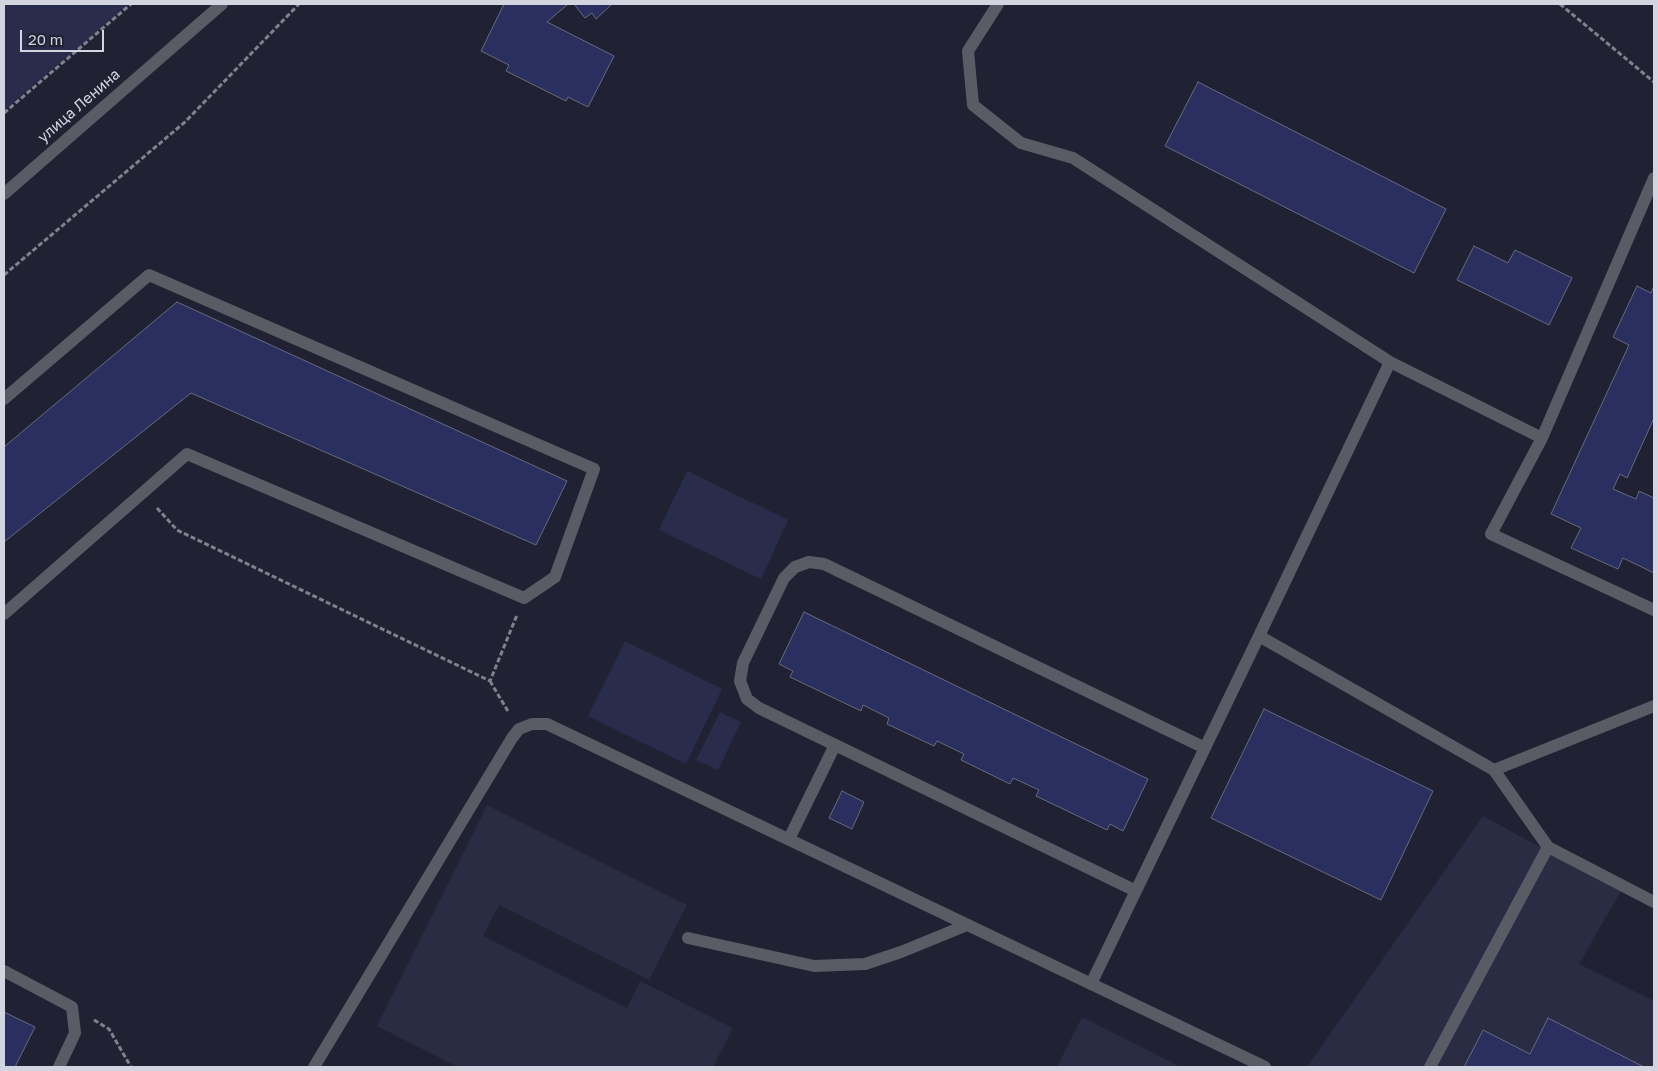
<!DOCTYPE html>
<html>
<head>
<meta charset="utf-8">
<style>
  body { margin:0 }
  #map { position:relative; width:1658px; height:1071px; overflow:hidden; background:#202233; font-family:"Golos Text",sans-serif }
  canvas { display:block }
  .frame { position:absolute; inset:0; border:5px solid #d2d4df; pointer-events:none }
  .scale { position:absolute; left:20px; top:30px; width:84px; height:22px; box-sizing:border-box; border:2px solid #d2d4df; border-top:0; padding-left:6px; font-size:15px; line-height:18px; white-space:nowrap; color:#d2d4df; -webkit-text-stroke:4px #202233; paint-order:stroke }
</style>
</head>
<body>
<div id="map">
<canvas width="1658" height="1071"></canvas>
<div class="frame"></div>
<div class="scale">20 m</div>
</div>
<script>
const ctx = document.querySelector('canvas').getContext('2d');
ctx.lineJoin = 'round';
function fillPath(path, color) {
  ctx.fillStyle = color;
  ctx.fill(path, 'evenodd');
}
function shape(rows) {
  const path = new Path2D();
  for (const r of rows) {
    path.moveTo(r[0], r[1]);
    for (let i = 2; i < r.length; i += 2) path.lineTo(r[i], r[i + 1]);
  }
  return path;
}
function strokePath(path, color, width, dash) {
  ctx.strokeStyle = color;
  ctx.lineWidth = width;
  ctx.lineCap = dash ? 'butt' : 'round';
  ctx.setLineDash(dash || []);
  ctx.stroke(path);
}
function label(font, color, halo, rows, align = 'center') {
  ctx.font = font + ' "Golos Text",sans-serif';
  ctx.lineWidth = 4;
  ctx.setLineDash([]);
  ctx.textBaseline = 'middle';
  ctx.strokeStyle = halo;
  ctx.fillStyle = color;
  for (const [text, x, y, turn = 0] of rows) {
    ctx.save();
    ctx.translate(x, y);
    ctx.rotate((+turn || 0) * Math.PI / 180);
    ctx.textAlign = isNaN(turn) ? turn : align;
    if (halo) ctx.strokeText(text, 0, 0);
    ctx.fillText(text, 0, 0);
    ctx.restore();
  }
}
fillPath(shape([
  [487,805,687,905,649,980,499,905,483,936,627,1008,640,981,733,1028,713,1067,458,1067,377,1026],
  [1483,816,1621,891,1579,964,1654,1001,1654,1067,1307,1067],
  [1082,1017,1181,1067,1057,1067]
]), '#292c42');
fillPath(shape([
  [4,4,129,4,4,110],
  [687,471,788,520,761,579,659,530],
  [625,641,722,689,686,764,588,716],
  [720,712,741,722,718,770,696,760]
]), '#292d4b');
const building = shape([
  [504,4,568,4,547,22,614,56,588,107,568,97,566,101,506,71,509,65,481,51,504,4],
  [574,4,612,4,596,19,592,13,585,18,574,4],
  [1198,82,1446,209,1414,273,1165,146,1198,82],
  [1474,246,1508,263,1515,250,1572,278,1549,325,1457,280,1474,246],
  [1637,286,1651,293,1654,286,1654,418,1627,478,1620,474,1613,489,1636,499,1639,491,1654,498,1654,573,1623,558,1618,569,1571,548,1581,528,1551,514,1629,345,1613,337,1637,286],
  [177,302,567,481,536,545,191,393,4,542,4,447,177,302],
  [804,612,1148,779,1123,831,1110,824,1107,830,1036,796,1039,790,1013,778,1010,784,961,760,964,754,937,741,934,746,887,724,889,718,863,705,861,711,790,677,793,671,779,664,804,612],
  [1264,709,1433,791,1381,900,1211,818,1264,709],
  [842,791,864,802,852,829,829,818,842,791],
  [4,1012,35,1027,15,1067,4,1067,4,1012],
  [1548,1018,1644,1067,1464,1067,1483,1030,1530,1054,1548,1018]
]);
fillPath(building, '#2a2f5f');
strokePath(building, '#676b7e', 1);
strokePath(shape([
  [1560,4,1654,82],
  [4,113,131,4],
  [4,275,185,122,299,4],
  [157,508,177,530,490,681,517,615],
  [490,681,509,713],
  [94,1020,109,1029,131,1067]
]), '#7f818f', 3, [5, 2.5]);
strokePath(shape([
  [998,4,968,51,973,105,1021,143,1073,158,1390,362],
  [4,399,149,275,594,469,555,577,524,598,187,454,4,614],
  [1542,438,1654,178],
  [1494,770,1259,636,1390,362,1542,438,1491,534,1654,610],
  [789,839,835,745],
  [1548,847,1494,770,1654,706],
  [1136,891,759,708,747,699,740,681,743,663,784,578,795,567,809,562,824,564,1205,748],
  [688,938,814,966,865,964,901,952,967,925],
  [4,971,72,1007,75,1033,59,1067],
  [1091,984,1259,636],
  [314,1067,512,738,519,729,532,724,547,724,1265,1067],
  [1430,1067,1548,847,1654,902]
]), '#5a5c65', 12);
strokePath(shape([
  [4,194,222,4]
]), '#5a5c65', 12);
label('15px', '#d2d4df', '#202233', [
  ["улица Ленина",79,106,-41]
]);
</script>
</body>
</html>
